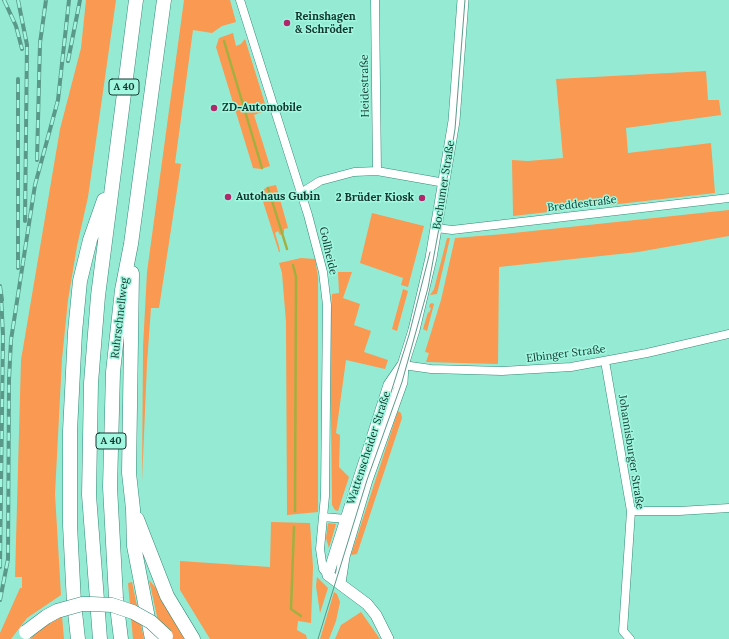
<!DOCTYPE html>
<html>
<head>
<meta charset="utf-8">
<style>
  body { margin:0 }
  canvas { display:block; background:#95ead3 }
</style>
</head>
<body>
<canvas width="729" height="639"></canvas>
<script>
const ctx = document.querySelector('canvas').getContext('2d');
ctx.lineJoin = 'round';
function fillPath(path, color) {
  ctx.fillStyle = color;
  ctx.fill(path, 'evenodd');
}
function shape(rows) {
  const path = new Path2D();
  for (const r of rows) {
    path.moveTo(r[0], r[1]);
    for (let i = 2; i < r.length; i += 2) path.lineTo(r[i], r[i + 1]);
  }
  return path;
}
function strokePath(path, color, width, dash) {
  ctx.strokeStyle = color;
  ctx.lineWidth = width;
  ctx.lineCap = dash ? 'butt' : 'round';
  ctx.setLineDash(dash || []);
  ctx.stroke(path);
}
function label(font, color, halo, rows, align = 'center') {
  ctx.font = font + ' Lora,serif';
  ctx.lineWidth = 3;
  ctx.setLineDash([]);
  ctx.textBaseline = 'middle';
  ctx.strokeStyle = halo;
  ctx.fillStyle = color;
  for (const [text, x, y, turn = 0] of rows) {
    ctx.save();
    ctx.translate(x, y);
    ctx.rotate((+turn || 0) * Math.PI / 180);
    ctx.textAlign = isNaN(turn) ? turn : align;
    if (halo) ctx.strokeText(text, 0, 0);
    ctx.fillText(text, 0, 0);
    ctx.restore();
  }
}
fillPath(shape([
  [86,0,116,0,88,197,77,246,68,300,62,359,55,494,61,595,27,618,11,639,0,639,0,633,20,588,22,588,22,577,15,577,21,360,60,129,81,48],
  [184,0,230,0,236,22,222,26,212,33,193,30,175,163,181,164,159,308,151,308,147,363,142,482,143,347,147,272],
  [233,33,236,46,241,44,245,39,267,110,254,115,270,166,261,169,253,168,216,47,219,38],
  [706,71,708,100,719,100,721,115,626,128,628,153,711,143,715,193,513,216,512,160,528,161,563,158,556,79],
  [276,185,288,228,284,229,284,233,280,235,278,231,275,233,279,246,280,252,279,252,260,192,267,187],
  [729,210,729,236,638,252,499,267,498,364,426,362,429,353,425,352,441,300,455,238,504,234],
  [372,213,424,226,408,287,401,285,403,278,360,263],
  [447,238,450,238,437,294,430,295,434,289],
  [301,258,315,259,318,277,318,512,287,515,286,322,282,273,279,263],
  [338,272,352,272,343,298,360,304,354,325,371,331,364,352,388,360,385,369,346,360,336,433,340,435,339,467,349,477,338,511,335,510,332,505,330,331,332,294,339,293],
  [403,289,408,291,397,331,392,329],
  [432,303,434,304,427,331,423,329,428,312,429,313,431,308,429,307,430,304],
  [398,411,401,413,402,418,357,554,351,555],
  [271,522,310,523,313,567,311,623,298,621,297,630,306,635,307,639,210,639,180,590,180,561,270,567],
  [328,523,336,524,329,548,326,538],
  [317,577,328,588,320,613,316,586],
  [149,580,156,588,189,639,162,639],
  [132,582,144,639,133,639,128,583],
  [334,592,337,594,340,602,336,621,329,639,320,639],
  [361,612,380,639,335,639,341,625],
  [62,616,64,639,30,639,39,630]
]), '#fa9951');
strokePath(shape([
  [224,41,262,168],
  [268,188,287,249],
  [293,265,296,277,295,511],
  [294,527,291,609,301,616]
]), '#a3b040', 2.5);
const minor = shape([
  [240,0,308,215,323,272,327,305,325,496,320,549,323,569,328,575],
  [375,0,377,171],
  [301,193,320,181,354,172,377,171,445,183],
  [437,228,452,230,729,198],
  [605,361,631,511,623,631,630,639],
  [403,365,431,369,502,371,571,367,647,353,729,334],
  [631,511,679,511,729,508],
  [323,517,346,519]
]);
const secondary = shape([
  [340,583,344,557,367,480,402,382,403,365,414,330,431,258,454,121,463,0],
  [388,639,376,615,367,604,328,575,389,385,402,366]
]);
const motorway = shape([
  [132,273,129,473,133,509,134,546,152,639],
  [137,519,167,596,193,639],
  [78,639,74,603,70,525,70,431,75,332,80,281,90,240,104,200],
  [100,639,89,495,91,383,98,296,136,0],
  [121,639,116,598,110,487,113,372,122,290,131,244,164,0]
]);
strokePath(minor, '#338a76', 9);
strokePath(secondary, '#338a76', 12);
strokePath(motorway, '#338a76', 15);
strokePath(minor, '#fff', 8);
strokePath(secondary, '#fff', 11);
strokePath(motorway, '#fff', 14);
strokePath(shape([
  [382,421,409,335,430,252],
  [318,639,367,480,402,382,428,288,439,228,455,129,465,0]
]), '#5a9989', 1);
const rail = shape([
  [4,0,16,26,22,49],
  [18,0,27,45,25,221],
  [68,61,80,0],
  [37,160,40,43,46,0],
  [18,268,18,79],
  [0,286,2,300],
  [0,567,3,335,1,295],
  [0,600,8,559,9,380,11,340,35,185,58,100,69,0]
]);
strokePath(rail, '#5a9989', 4);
strokePath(rail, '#a2f7e0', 2.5, [8]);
const motorwayBridge = shape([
  [26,632,46,617,57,611,82,604,92,604,112,605,133,612,151,622,166,636]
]);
strokePath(motorwayBridge, '#338a76', 15, []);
strokePath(motorwayBridge, '#fff', 14);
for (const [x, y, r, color] of [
  [287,23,4,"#b0286c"],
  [214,108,4,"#b0286c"],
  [228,197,4,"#b0286c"],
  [422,198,4,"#b0286c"]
]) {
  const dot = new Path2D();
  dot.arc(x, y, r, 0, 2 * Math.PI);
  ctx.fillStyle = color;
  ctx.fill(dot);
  strokePath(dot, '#a2f7e0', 1.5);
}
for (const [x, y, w] of [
  [124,87,30],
  [111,441,30]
]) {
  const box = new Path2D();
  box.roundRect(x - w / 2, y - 8, w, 16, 3);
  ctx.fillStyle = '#a2f7e0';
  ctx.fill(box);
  strokePath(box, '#12372e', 1);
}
label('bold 10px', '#12372e', null, [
  ["A 40",124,87],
  ["A 40",111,441]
]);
label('bold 11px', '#12372e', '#a2f7e0', [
  ["Reinshagen",295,17],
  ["& Schröder",295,30],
  ["ZD-Automobile",222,108],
  ["Autohaus Gubin",236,197],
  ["2 Brüder Kiosk",414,198,"right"]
], 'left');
label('11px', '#12372e', '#a2f7e0', [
  ["Heidestraße",365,86,-91],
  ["Bochumer Straße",444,185,-81],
  ["Breddestraße",582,204,-7],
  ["Gollheide",328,251,77],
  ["Ruhrschnellweg",120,318,-83],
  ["Elbinger Straße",566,354,-7],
  ["Wattenscheider Straße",369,448,-72],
  ["Johannisburger Straße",631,452,81]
]);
</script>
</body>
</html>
